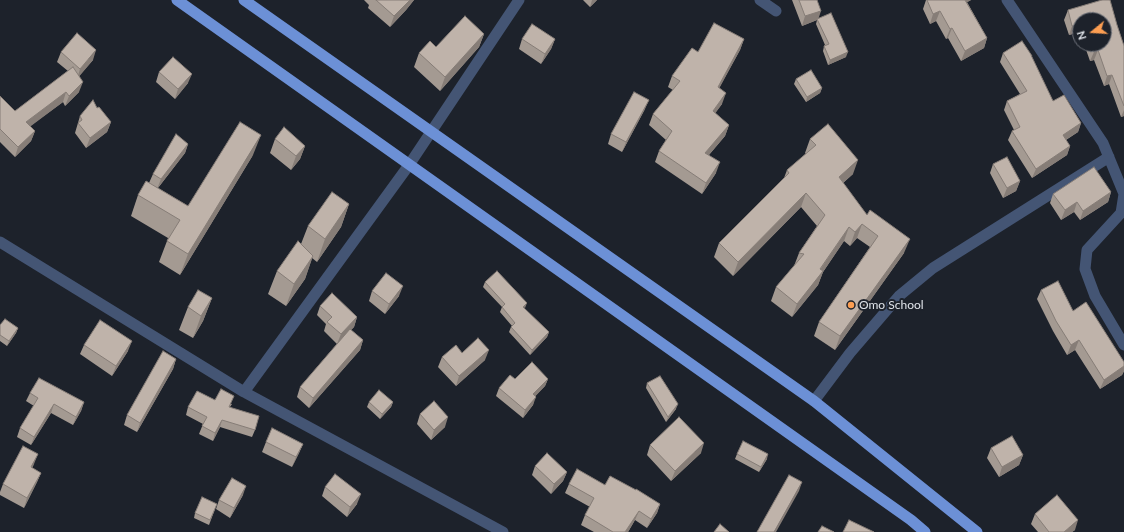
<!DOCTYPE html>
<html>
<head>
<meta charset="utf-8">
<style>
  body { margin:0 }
  #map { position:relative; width:1124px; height:532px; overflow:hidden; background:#1d222b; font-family:Lato,sans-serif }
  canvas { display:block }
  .north { position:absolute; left:1072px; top:12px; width:40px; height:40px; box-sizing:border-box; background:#1d222b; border:1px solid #6b6f77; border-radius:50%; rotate:252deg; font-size:11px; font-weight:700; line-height:16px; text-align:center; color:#dfe3e9 }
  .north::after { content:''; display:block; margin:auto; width:14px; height:18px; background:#fc9e52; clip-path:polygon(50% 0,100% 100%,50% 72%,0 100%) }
</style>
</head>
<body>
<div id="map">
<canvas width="1124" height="532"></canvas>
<div class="north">N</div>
</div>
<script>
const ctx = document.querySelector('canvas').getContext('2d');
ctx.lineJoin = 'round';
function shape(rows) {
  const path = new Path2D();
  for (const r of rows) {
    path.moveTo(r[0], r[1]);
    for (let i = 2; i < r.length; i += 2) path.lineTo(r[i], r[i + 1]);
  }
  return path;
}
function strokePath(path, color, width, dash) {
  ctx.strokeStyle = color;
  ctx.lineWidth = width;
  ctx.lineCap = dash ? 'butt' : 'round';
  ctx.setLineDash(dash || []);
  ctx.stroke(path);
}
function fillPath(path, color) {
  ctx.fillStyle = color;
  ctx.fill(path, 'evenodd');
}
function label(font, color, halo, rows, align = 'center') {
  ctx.font = font + ' Lato,sans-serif';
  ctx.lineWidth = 4;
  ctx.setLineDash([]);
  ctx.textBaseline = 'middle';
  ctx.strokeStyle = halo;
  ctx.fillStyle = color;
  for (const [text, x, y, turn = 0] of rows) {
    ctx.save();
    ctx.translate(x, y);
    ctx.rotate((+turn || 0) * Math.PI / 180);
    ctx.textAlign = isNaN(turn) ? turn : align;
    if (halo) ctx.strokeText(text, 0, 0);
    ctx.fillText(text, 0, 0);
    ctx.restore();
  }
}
strokePath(shape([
  [760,0,776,11],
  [1007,0,1103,143,1124,194,1121,213,1087,250,1085,269,1095,296,1124,345],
  [0,242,244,392,503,532],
  [244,392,409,165,519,0],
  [814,401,850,353,899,296,933,268,1109,157]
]), '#445574', 11);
strokePath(shape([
  [177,0,911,520,925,532],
  [244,0,814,401,977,532]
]), '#6c90d6', 11);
fillPath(shape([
  [364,0,414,0,406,10,390,27,368,8,369,5],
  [583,0,597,0,590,7],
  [792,0,817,0,818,19,846,57,828,65,823,51,824,46,825,45,816,24,817,20,802,26],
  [926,0,971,0,967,2,987,38,984,48,961,61,948,38,946,39,936,21,930,24,923,9],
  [1068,10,1117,25,1124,46,1124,116,1121,117,1109,84,1104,86,1094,60,1090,61,1084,44,1104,44,1080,20,1080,34,1079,32,1069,35,1064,20],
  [484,34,479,47,440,91,414,67,419,53,436,47],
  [522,39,555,39,551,49,541,64,519,49],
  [744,39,740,50,719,88,722,104,715,113,729,125,725,136,709,155,716,173,702,194,655,162,659,151,666,140,649,125,653,114,673,90,668,87,672,76,698,52],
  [61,52,93,60,79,76,79,92,65,106,63,102,30,126,35,131,31,141,15,157,0,142,0,96,15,111,68,71,57,62],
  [1003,53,1053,101,1081,123,1078,132,1066,140,1070,146,1067,155,1032,178,1008,140,1012,131,1014,130,1004,110,1007,101,1020,94,1000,62],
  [159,72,188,83,175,99,156,82],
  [796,79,822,88,820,93,806,102,794,84],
  [97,108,111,122,107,132,86,148,75,133,80,116],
  [645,109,622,152,608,144,611,134],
  [275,139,305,146,300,159,291,170,270,153],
  [810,139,853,174,843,183,867,215,904,253,835,350,814,336,819,322,870,247,857,238,850,246,844,241,823,272,818,285,792,317,771,301,776,287,794,266,799,253,817,226,801,207,733,276,714,257,719,243,784,178,787,170,806,154,805,153],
  [188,144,185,153,158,188,188,206,253,155,180,275,159,262,167,241,168,238,131,216,138,195,149,183,153,174],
  [993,164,1020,181,1016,191,1003,198,990,173],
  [1111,192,1108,202,1080,220,1074,212,1061,220,1050,203,1053,194],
  [349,204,341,227,317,262,312,258,305,279,286,306,268,294,277,271,301,244,308,226],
  [485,282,525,309,549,332,547,337,530,355,509,332,511,327,512,326,500,312,502,307,483,287],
  [1041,290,1073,311,1124,362,1124,371,1122,375,1100,389,1075,350,1067,355,1053,331,1037,299],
  [372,291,399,296,385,314,369,301],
  [212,298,203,321,193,338,179,330,188,307],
  [320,306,357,317,354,327,351,330,363,340,360,350,309,408,297,397,300,387,337,344,324,331,326,324,317,315],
  [0,325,18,328,16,333,7,346,0,341],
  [84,345,128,351,112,376,80,354],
  [462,353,485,360,456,386,438,367,442,357],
  [176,359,173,369,137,432,124,425,127,415],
  [515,379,548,379,545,386,535,396,533,405,523,418,496,396,499,388],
  [647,383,676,409,666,422,646,388],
  [30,393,84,402,81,411,73,425,51,413,31,445,17,437,20,428,34,406,26,401],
  [215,400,232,404,230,407,255,430,252,437,220,427,213,441,199,434,203,424,186,415,188,407],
  [369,402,393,402,391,407,380,419,367,407],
  [420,414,445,427,431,440,417,424],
  [266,442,303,444,299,453,292,467,262,452],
  [650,445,701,453,671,481,647,455],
  [991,448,1023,455,1019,465,999,477,987,458],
  [737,454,767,459,759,472,735,459],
  [34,464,32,468,41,473,37,482,24,508,0,495,0,492,3,484],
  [535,466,567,472,563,481,551,494,532,475],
  [569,484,605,485,660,504,657,513,647,528,635,520,628,532,594,532,581,525,585,515,590,507,565,493],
  [325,487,357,504,347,517,322,496],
  [243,495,230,518,216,509,219,500],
  [215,509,209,525,194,518,195,513],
  [1035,514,1075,530,1072,532,1038,532,1031,524]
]), '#a49a92');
fillPath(shape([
  [410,0,414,0,406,10,390,27,394,16],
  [592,0,597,0,590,7],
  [963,0,971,0,961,6],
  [821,11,818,20,817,19,817,20,802,26,805,16],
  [940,11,936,21,930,24,933,14],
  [1080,23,1080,30,1079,32,1069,35,1072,26],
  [952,28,948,38,946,39,950,29],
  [484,34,479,47,440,91,445,77],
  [987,38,984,48,961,61,965,51],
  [555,39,551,49,541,64,545,54],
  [744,39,740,50,714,98,718,87],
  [96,50,93,60,77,79,80,69],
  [1098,50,1094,60,1090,61,1094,52],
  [848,52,846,57,828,65,830,60],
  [192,74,188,83,175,99,178,89],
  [1112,75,1109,84,1104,86,1107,76],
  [83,82,79,92,65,106,69,96],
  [822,88,820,93,806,102,807,97],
  [66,92,63,102,23,132,26,122],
  [726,93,722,104,709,122,713,111],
  [649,100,645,109,622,152,626,142],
  [1124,110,1124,116,1121,117],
  [111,122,107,132,86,148,90,138],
  [1081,123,1078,132,1059,144,1063,135],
  [729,125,725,136,701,164,705,153],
  [35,131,31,141,15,157,18,147],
  [261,135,253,155,180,275,188,254],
  [188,144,185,153,157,189,161,179],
  [305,146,300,159,291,170,296,156],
  [1070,146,1067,155,1032,178,1036,169],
  [858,160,853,174,834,191,839,177],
  [720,162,716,173,702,194,706,183],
  [1020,181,1016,191,1003,198,1007,188],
  [1111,192,1108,202,1080,220,1083,211],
  [806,193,801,207,733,276,738,262],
  [1077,202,1074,212,1061,220,1065,210],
  [349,204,341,227,317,262,325,239],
  [862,224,857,238,850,246,855,232],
  [849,227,844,241,823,272,818,285,792,317,797,304],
  [910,239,904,253,835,350,840,336],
  [313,256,305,279,286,306,294,284],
  [403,286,399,296,385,314,389,304],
  [212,298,203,321,193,338,201,316],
  [527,303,525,308,523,307],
  [357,317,354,327,337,344,341,334],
  [18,328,16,333,7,346,9,341],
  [549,332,547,337,530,355,532,350],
  [363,340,360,350,309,408,313,398],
  [1079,340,1075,350,1067,355,1071,345],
  [132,341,128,351,112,376,116,366],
  [489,350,485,360,456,386,459,376],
  [176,359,173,369,137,432,140,423],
  [1124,366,1124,371,1122,375,1100,389,1104,380],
  [548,379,545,386,530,402,533,394],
  [536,397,533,405,523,418,525,410],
  [84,402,81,411,73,425,76,417],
  [393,402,391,407,380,419,382,414],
  [54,404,51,413,31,445,34,437],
  [678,404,676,409,666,422,668,417],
  [448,417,445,427,431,440,434,430],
  [222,420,220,427,213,441,215,433],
  [704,443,701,453,671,481,675,471],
  [303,444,299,453,292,467,296,457],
  [38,454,34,464,27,477,31,467],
  [768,454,767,459,759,472,761,467],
  [1023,455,1019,465,999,477,1002,467],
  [567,472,563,481,551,494,554,484],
  [41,473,37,482,24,508,27,498],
  [802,482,799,491,776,532,774,532],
  [246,486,243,495,230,518,234,508],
  [361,494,357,504,347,517,350,507],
  [660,504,657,513,647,528,651,519],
  [639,511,635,520,628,532,625,532],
  [1078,520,1075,530,1072,532,1064,532]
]), '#867d77');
const building = shape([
  [376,0,410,0,394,16,376,0],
  [799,0,817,0,821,11,805,16,799,0],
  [927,0,965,0,987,38,965,51,952,28,950,29,940,11,933,14,927,0],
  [1102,0,1110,0,1117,25,1124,46,1124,106,1112,75,1107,76,1098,50,1094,52,1091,44,1104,44,1104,20,1080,20,1080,23,1072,26,1068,10,1102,0],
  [831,13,848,52,830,60,824,46,829,44,817,19,831,13],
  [465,16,484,34,445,77,419,53,430,41,436,47,465,16],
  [714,23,744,39,718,87,726,93,713,111,729,125,705,153,720,162,706,183,659,151,672,131,653,114,680,81,672,76,692,48,698,52,714,23],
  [532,24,555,39,545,54,522,39,532,24],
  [77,33,96,50,80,69,61,52,77,33],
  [1022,41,1032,56,1031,55,1053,101,1064,95,1081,123,1063,135,1070,146,1036,169,1012,131,1020,127,1007,101,1027,91,1003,53,1022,41],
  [173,57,192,74,178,89,159,72,173,57],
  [73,67,83,82,69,96,66,92,26,122,35,131,18,147,0,129,0,96,15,111,73,67],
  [811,70,822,88,807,97,796,79,811,70],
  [634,92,649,100,626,142,611,134,634,92],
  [93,100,97,108,99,107,111,122,90,138,78,123,82,120,80,116,93,100],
  [240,122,261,135,188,254,167,241,180,220,138,195,146,181,188,206,240,122],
  [828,124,858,160,839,177,867,215,870,210,910,239,840,336,819,322,878,236,862,224,855,232,849,227,820,269,823,271,797,304,776,287,804,254,799,253,825,215,806,193,738,262,719,243,789,173,787,170,816,145,810,139,828,124],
  [284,127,305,146,296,156,275,139,284,127],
  [176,134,188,144,161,179,153,174,176,134],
  [1007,157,1020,181,1007,188,993,164,1007,157],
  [1094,167,1111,192,1083,211,1077,202,1065,210,1053,194,1094,167],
  [332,192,349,204,325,239,308,226,332,192],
  [298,241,313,256,294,284,277,271,298,241],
  [497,271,527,303,523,307,549,332,532,350,511,327,515,323,502,307,505,304,485,282,497,271],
  [386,273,403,286,389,304,372,291,386,273],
  [1058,281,1073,311,1086,302,1124,362,1124,366,1104,380,1079,340,1071,345,1056,321,1041,290,1058,281],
  [198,290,212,298,201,316,188,307,198,290],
  [332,293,357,317,341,334,327,322,332,317,320,306,332,293],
  [5,319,18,328,9,341,0,335,0,325,5,319],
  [100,320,132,341,116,366,84,345,100,320],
  [350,329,363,340,313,398,300,387,350,329],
  [478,338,489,350,459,376,442,357,456,345,462,353,478,338],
  [163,351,176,359,140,423,127,415,163,351],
  [532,362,548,379,533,394,536,397,525,410,499,388,510,375,515,379,532,362],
  [660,376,678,404,668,417,647,383,660,376],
  [39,378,84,402,76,417,54,404,34,437,20,428,38,398,30,393,39,378],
  [221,389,234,396,229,407,259,416,255,430,222,420,215,433,202,426,207,417,188,407,197,391,215,400,221,389],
  [379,390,393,402,382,414,369,402,379,390],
  [434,401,448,417,434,430,420,414,434,401],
  [679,417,704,443,675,471,650,445,679,417],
  [272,428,303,444,296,457,266,442,272,428],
  [1012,436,1023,455,1002,467,991,448,1012,436],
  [743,441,768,454,761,467,737,454,743,441],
  [23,446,38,454,31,467,41,473,27,498,3,484,23,446],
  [547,453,567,472,554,484,535,466,547,453],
  [577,469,605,485,610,476,636,490,636,489,660,504,651,519,639,511,625,532,613,532,585,515,594,498,569,484,577,469],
  [335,474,361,494,350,507,325,487,335,474],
  [789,475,802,482,774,532,757,532,789,475],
  [232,478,246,486,234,508,219,500,232,478],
  [1057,495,1078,520,1064,532,1049,532,1035,514,1057,495],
  [202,497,217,504,210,520,195,513,202,497],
  [849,520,874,532,843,532,849,520],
  [720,524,729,532,714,532,720,524],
  [822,526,834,532,818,532,822,526]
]);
fillPath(building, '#bfb3aa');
strokePath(building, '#867d77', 1);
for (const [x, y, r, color] of [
  [851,305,4,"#fc9e52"]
]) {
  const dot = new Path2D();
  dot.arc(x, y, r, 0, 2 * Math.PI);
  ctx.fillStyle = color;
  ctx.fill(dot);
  strokePath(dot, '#1d222b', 1.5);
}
label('12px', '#dfe3e9', '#1d222b', [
  ["Omo School",859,305]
], 'left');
</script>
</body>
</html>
